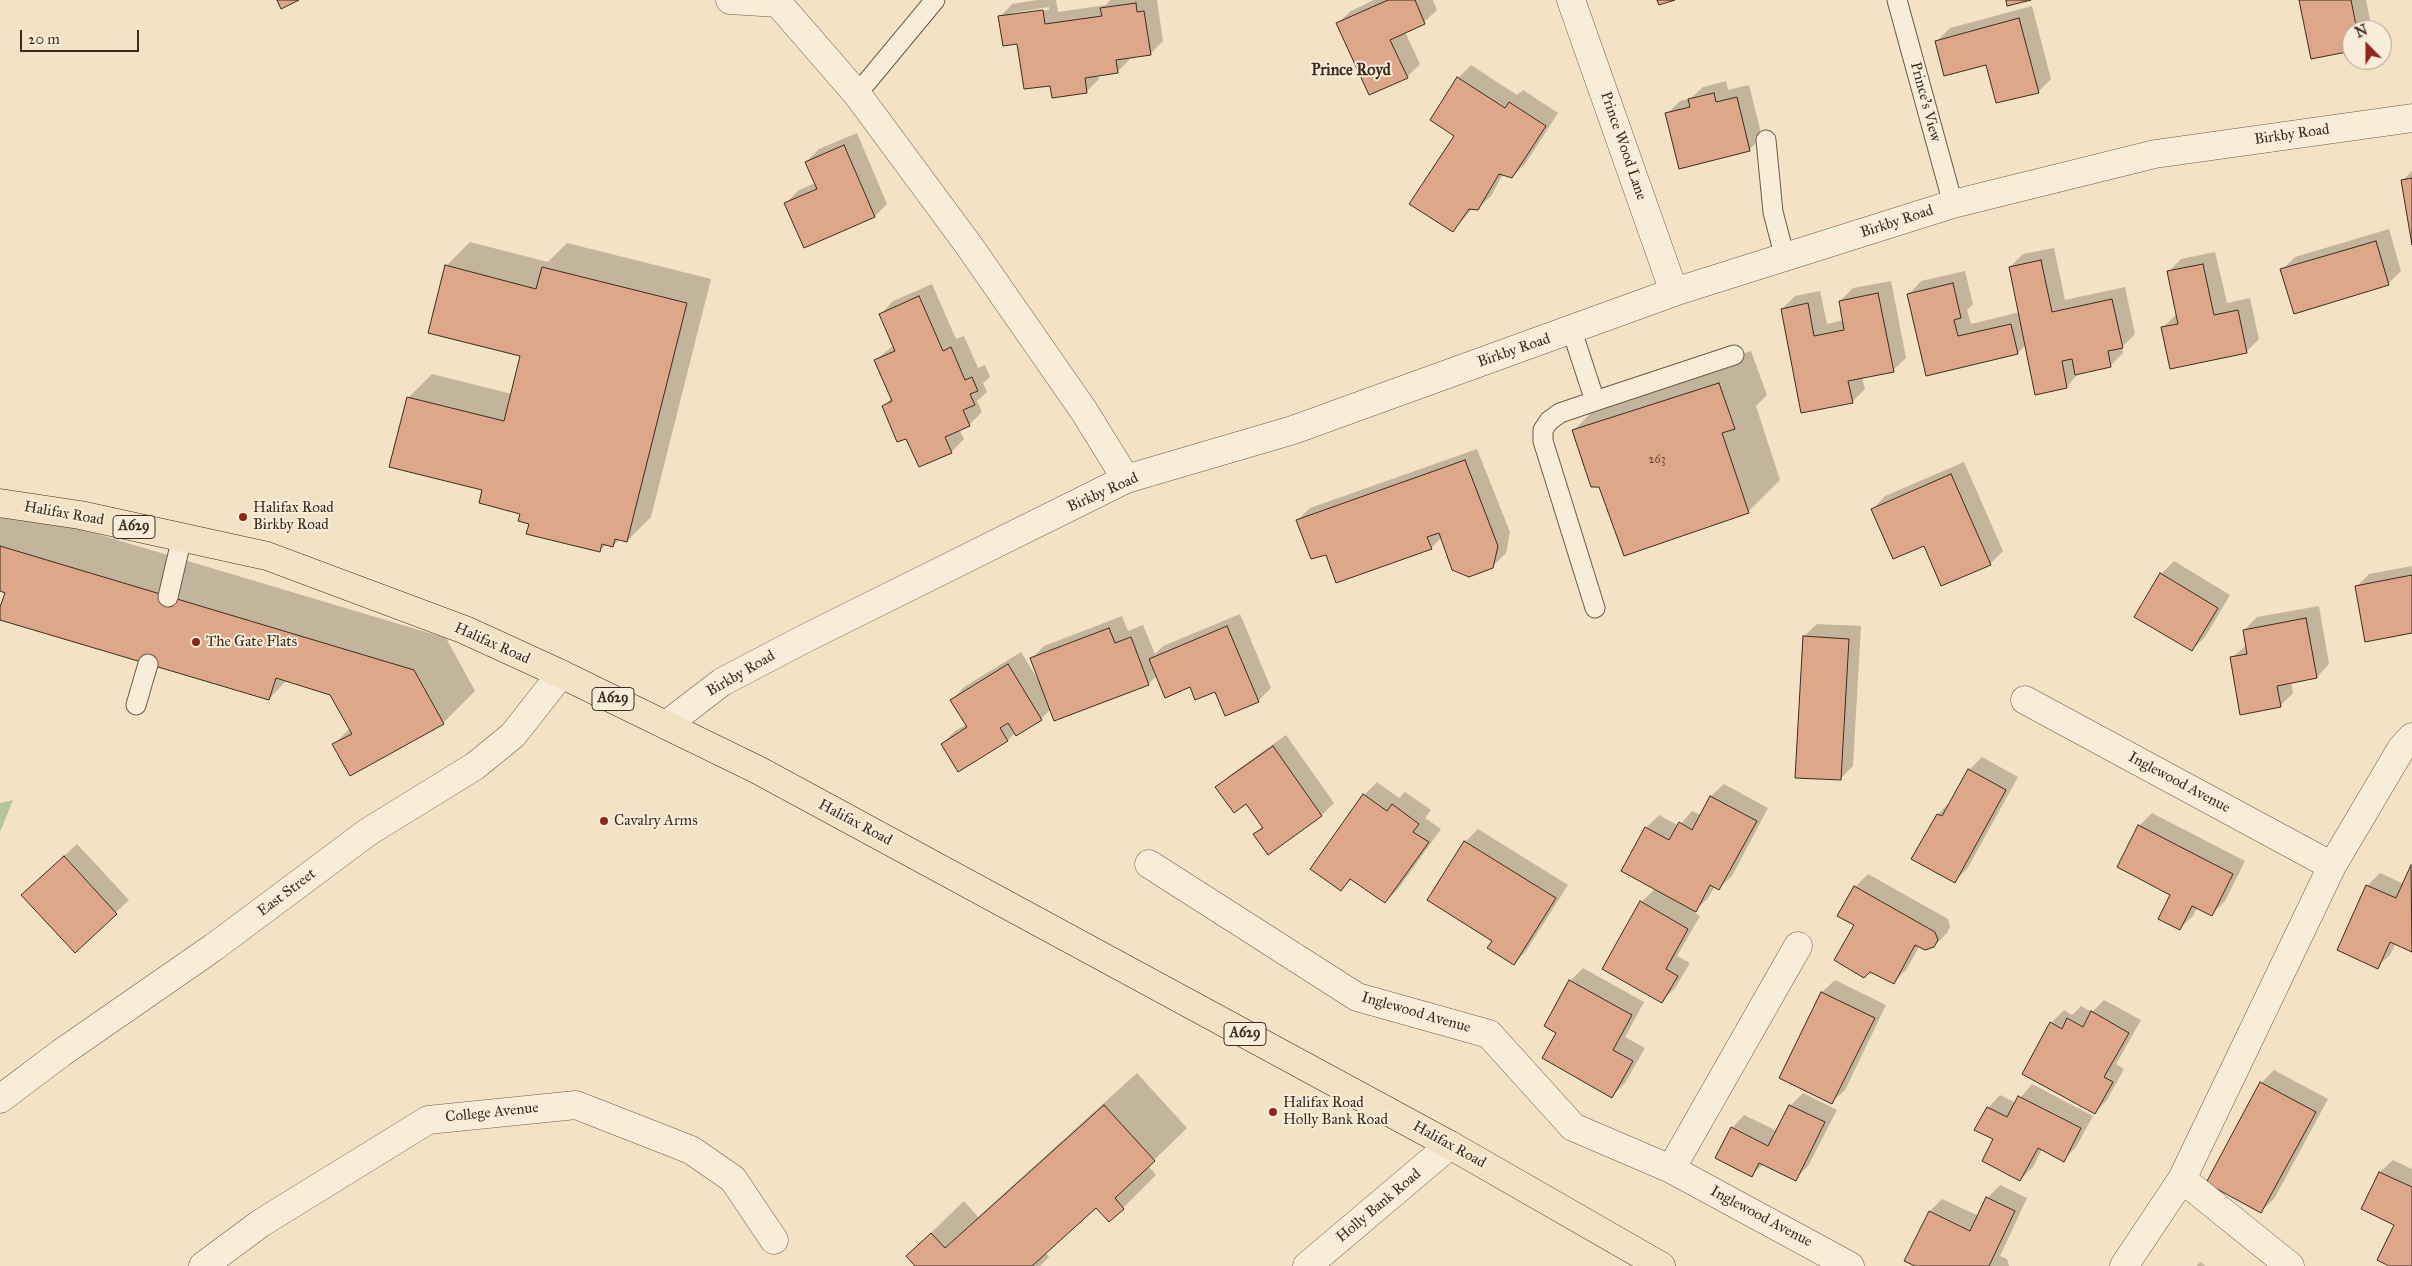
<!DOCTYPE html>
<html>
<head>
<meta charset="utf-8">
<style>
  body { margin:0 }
  #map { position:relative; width:2412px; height:1266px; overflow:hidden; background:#f3e3c4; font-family:"IM FELL Great Primer",serif }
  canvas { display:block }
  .north { position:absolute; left:2342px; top:20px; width:50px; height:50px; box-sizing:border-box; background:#f7edd9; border:1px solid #aca08f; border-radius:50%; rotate:338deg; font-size:14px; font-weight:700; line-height:20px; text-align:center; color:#3c2c1f }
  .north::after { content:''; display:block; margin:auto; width:18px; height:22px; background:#8f2418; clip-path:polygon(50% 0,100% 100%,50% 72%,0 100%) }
  .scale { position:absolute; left:20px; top:30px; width:119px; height:22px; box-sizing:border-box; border:2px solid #3c2c1f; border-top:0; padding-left:6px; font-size:15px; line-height:18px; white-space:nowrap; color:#3c2c1f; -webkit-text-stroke:4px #f7edd9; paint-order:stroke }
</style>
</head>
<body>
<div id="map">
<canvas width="2412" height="1266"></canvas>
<div class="north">N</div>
<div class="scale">20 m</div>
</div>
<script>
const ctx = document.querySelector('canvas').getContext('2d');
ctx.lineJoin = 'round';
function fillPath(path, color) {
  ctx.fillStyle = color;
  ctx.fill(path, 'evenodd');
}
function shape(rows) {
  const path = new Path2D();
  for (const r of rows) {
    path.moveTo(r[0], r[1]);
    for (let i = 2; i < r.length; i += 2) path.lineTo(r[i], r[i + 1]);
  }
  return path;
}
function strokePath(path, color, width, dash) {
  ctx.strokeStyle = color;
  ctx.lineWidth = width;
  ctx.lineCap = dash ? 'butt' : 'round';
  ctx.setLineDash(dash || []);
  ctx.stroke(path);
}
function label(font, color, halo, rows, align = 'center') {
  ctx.font = font + ' "IM FELL Great Primer",serif';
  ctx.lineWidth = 4;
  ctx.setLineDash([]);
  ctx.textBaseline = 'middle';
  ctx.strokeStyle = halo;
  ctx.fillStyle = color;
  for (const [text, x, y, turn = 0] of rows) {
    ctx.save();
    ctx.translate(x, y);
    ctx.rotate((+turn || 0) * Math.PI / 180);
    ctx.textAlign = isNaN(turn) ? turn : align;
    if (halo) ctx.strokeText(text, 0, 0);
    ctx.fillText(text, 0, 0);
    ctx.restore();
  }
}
fillPath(shape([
  [13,800,0,832,0,803]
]), '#b4c599');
fillPath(shape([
  [1038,0,1056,0,1058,12,1106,5,1110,0,1157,0,1163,41,1150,54,1129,57,1130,59,1117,72,1098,75,1099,79,1086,92,1051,84,1000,17,1012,4],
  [1049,7,1049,10,1012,15,1012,13],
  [1374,0,1433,0,1437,10,1424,22,1405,32,1420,64,1407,77,1338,23,1351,11],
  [2300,0,2366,0,2372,30,2352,30,2352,50],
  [2032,6,2051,79,2038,92,1987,64,1937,41,1950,28],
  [1471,65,1517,95,1523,90,1558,113,1525,164,1512,177,1503,174,1491,196,1478,208,1473,208,1453,231,1458,78],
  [1726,81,1728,90,1749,85,1762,137,1749,150,1667,114,1680,101,1691,98,1703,87],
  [857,133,887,204,875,216,786,203,799,190,815,183,806,162,819,149],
  [2412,171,2412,237,2402,181],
  [2389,229,2401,271,2388,284,2282,270,2295,257],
  [470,242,548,262,567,243,711,279,651,517,627,541,620,539,613,546,607,544,599,551,530,523,521,513,483,489,408,398,432,374,512,394,522,356,446,266],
  [2054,248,2065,300,2125,287,2135,334,2122,347,2123,353,2110,366,2079,372,2067,387,2026,344,2018,353,1927,374,1909,294,1921,281,1965,271,1973,304,1967,310,1971,324,2020,312,2010,267,2023,254],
  [2215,252,2227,303,2250,298,2259,339,2246,352,2163,327,2177,314,2168,272,2181,259],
  [1891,281,1906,358,1893,370,1862,377,1865,389,1852,402,1782,309,1795,296,1820,291,1827,324,1844,320,1840,301,1853,288],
  [932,284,956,339,964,336,978,368,985,365,990,377,983,383,987,392,977,401,982,412,969,425,959,429,964,439,951,452,907,437,883,406,892,398,876,360,894,345,881,314,893,301],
  [1751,351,1767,395,1756,406,1780,480,1748,512,1574,430,1606,398],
  [1477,449,1510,532,1506,553,1493,566,1442,537,1431,548,1327,553,1298,520,1310,508],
  [1964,462,2003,551,1990,564,1924,544,1873,509,1885,496],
  [0,505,446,638,475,691,443,723,334,745,350,728,331,694,287,680,269,699,0,618,6,592,0,590],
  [2174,561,2230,595,2205,637,2192,650,2161,574],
  [2412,566,2412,632,2356,587,2369,574],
  [2319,606,2329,664,2317,677,2291,682,2293,693,2280,706,2231,658,2247,645,2244,630,2257,617],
  [1240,614,1271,688,1258,701,1157,676,1148,684,1051,709,1041,719,1015,733,1008,740,958,771,942,744,955,731,967,724,952,700,964,687,1021,652,1040,683,1032,658,1044,646,1122,616,1128,631,1143,625,1155,654,1163,646],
  [1817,624,1861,626,1853,766,1840,779,1804,636],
  [1286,735,1334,803,1322,815,1269,853,1255,834,1263,826,1246,802,1217,787,1230,775],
  [1982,757,2018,777,1967,869,1955,881,1938,814,1950,802,1969,770],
  [1377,782,1399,798,1405,792,1431,810,1425,818,1441,829,1398,889,1385,902,1352,878,1341,889,1364,795],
  [1724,784,1768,808,1732,876,1719,888,1715,886,1708,898,1694,912,1700,916,1677,956,1690,963,1675,988,1662,1001,1641,902,1655,889,1646,828,1659,815,1679,826,1692,811,1701,815,1711,796],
  [2152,813,2245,861,2225,901,2212,914,2197,907,2193,916,2180,928,2172,894,2139,826],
  [1478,829,1568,885,1526,951,1514,964,1465,842],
  [77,844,129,900,75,951,36,882],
  [2412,866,2412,950,2396,943,2390,955,2377,967,2367,886,2380,873,2404,884],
  [1868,874,1948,919,1950,927,1947,933,1934,946,1920,945,1906,970,1893,983,1870,971,1855,925,1839,915,1855,887],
  [1583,968,1644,1002,1625,1037,1645,1048,1625,1083,1612,1096,1558,1032,1570,981],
  [1835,980,1886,1005,1845,1090,1832,1102,1781,1077,1822,992],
  [2104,1000,2141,1020,2116,1064,2124,1069,2107,1100,2095,1113,2051,1023,2064,1010,2072,1015,2081,1006,2092,1012],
  [2274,1070,2328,1099,2274,1199,2261,1211,2261,1083],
  [1137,1073,1187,1128,1148,1166,1156,1175,1110,1221,1096,1206,1045,1252,1049,1257,1040,1266,916,1266,907,1256,964,1201,978,1217],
  [2032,1084,2093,1116,2076,1147,2064,1160,2042,1149,2033,1167,2020,1180,1995,1139,1988,1108,2000,1095,2016,1103],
  [1803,1093,1837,1110,1808,1166,1795,1179,1764,1163,1752,1175,1732,1128,1744,1115,1777,1131,1790,1106],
  [2393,1160,2412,1169,2412,1266,2392,1266,2396,1225,2362,1209,2380,1172],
  [2000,1185,2027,1198,2000,1256,2007,1259,2009,1266,1918,1266,1930,1211,1942,1199,1979,1216,1987,1198],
  [2200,1262,2206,1266,2197,1266]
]), '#0003');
const building = shape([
  [277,0,299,0,281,9,277,0],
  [1388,0,1415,0,1425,24,1390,40,1408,78,1369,95,1336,23,1388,0],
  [1657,0,1675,0,1659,5,1657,0],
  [2006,0,2031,0,2007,6,2006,0],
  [2299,0,2351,0,2357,30,2352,30,2352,51,2311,59,2299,0],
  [1136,3,1137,12,1144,11,1151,55,1116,60,1118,73,1085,78,1087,93,1052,98,1050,86,1024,89,1017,44,1003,46,998,16,1043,10,1045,24,1102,16,1100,8,1136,3],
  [2019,18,2039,93,1996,103,1986,65,1944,76,1935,41,2019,18],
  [1457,77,1505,108,1509,102,1546,126,1512,178,1499,174,1478,210,1469,209,1453,232,1409,204,1454,136,1430,120,1457,77],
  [1714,93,1716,102,1737,97,1750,151,1679,169,1665,113,1690,107,1688,99,1714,93],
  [844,145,875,217,804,248,784,203,817,189,805,162,844,145],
  [2412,178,2412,245,2401,180,2412,178],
  [2376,241,2389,285,2294,314,2280,269,2376,241],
  [2041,260,2052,312,2112,299,2123,348,2108,351,2111,367,2075,375,2072,359,2062,361,2067,388,2035,395,2009,267,2041,260],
  [2203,264,2214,315,2238,310,2247,353,2170,369,2161,327,2178,324,2167,271,2203,264],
  [445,265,536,289,542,267,687,303,627,542,615,539,613,547,602,544,600,552,526,534,529,524,518,521,520,514,479,503,482,490,389,467,407,397,504,421,520,356,428,333,445,265],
  [1953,283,1961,318,1954,320,1958,336,2011,324,2018,354,1926,376,1907,294,1953,283],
  [1878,293,1894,372,1848,381,1853,403,1801,413,1781,309,1808,303,1814,336,1844,330,1839,301,1878,293],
  [919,296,943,351,951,347,965,380,972,377,978,391,970,394,975,405,963,410,970,426,945,437,952,453,919,467,906,439,897,442,882,406,892,401,874,360,895,351,879,314,919,296],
  [1719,383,1735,429,1722,433,1749,513,1624,556,1599,487,1591,487,1572,430,1719,383],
  [1465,460,1498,546,1493,568,1469,577,1452,570,1439,533,1427,537,1432,549,1336,583,1326,555,1311,559,1296,520,1465,460],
  [1951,474,1991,565,1941,586,1924,546,1893,559,1871,509,1951,474],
  [0,546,414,670,444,724,350,776,332,744,352,734,330,695,276,678,269,700,0,620,0,607,5,593,0,591,0,546],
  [2160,573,2218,608,2192,651,2134,617,2160,573],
  [2412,575,2412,633,2365,642,2355,586,2412,575],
  [2306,618,2317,678,2277,686,2281,707,2240,715,2230,657,2247,654,2243,630,2306,618],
  [1227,626,1259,702,1225,716,1215,692,1195,700,1190,687,1165,698,1149,659,1227,626],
  [1109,628,1115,643,1131,637,1149,685,1054,721,1030,658,1109,628],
  [1803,636,1849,639,1841,780,1795,778,1803,636],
  [1008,664,1042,720,1016,736,1008,723,1000,728,1008,741,958,772,941,744,967,727,950,700,1008,664],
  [1273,746,1322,816,1268,855,1253,834,1263,828,1246,804,1234,813,1215,787,1273,746],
  [1968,769,2006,790,1955,883,1911,859,1937,814,1942,816,1968,769],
  [1363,794,1387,811,1392,804,1419,824,1413,832,1429,842,1385,903,1350,879,1341,891,1310,869,1363,794],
  [1710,796,1757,821,1719,890,1710,885,1696,912,1621,871,1645,827,1669,840,1679,822,1692,830,1710,796],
  [2138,825,2233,874,2212,916,2192,906,2180,930,2158,919,2170,895,2117,867,2138,825],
  [1464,841,1556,898,1514,965,1487,948,1492,941,1427,900,1464,841],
  [64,856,117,914,75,953,21,895,64,856],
  [2411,865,2412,952,2390,942,2378,969,2337,950,2366,885,2396,898,2411,865],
  [1854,886,1935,932,1938,940,1934,947,1925,950,1915,945,1894,984,1870,972,1864,978,1834,960,1854,925,1837,916,1854,886],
  [1640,901,1688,929,1666,969,1678,976,1662,1003,1602,969,1640,901],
  [1569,980,1632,1015,1613,1050,1633,1061,1612,1098,1542,1058,1556,1033,1544,1026,1569,980],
  [1821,992,1875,1018,1832,1104,1779,1078,1821,992],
  [2091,1011,2129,1033,2104,1077,2113,1082,2095,1114,2022,1074,2050,1022,2062,1029,2067,1018,2083,1027,2091,1011],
  [2260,1082,2316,1112,2261,1213,2206,1183,2260,1082],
  [2018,1096,2081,1128,2064,1162,2038,1148,2020,1181,1982,1161,1993,1139,1974,1130,1987,1107,2007,1117,2018,1096],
  [1104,1105,1155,1161,1115,1198,1124,1209,1109,1222,1096,1208,1032,1266,915,1266,906,1256,931,1233,945,1248,1104,1105],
  [1789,1105,1825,1122,1796,1181,1759,1163,1752,1177,1715,1158,1731,1127,1768,1146,1789,1105],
  [2379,1172,2412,1187,2412,1266,2389,1266,2377,1260,2394,1225,2361,1209,2379,1172],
  [1986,1197,2015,1211,1989,1266,1915,1266,1904,1261,1929,1211,1970,1231,1986,1197]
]);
fillPath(building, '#dea789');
strokePath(building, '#3c2c1f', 1);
const service = shape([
  [1897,0,1953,204],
  [857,94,935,0],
  [1766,140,1773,212,1785,258],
  [1572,331,1595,401,1734,355],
  [1595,401,1560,413,1549,421,1543,430,1543,441,1595,608],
  [168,597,182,537],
  [136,705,148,664]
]);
const minor = shape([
  [730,0,778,3,857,94,970,247,1084,411,1126,479],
  [1571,0,1674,292],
  [2025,700,2332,866],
  [1149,864,1357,997,1489,1034,1573,1127,1671,1169,1850,1266],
  [1671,1169,1798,946],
  [2182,1179,2290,1266],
  [203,1266,261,1223,428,1120,576,1105,691,1150,733,1179,774,1240],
  [1307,1266,1450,1145],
  [2124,1266,2182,1179,2332,866,2401,749,2412,737]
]);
const tertiary = shape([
  [666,725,722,682,804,639,1126,479,1293,430,1674,292,1953,204,2155,154,2412,118],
  [0,1099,61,1053,214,947,368,832,475,766,513,735,561,674]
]);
const trunk = shape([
  [0,503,80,515,267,556,465,630,561,674,758,770,1450,1145,1661,1266]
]);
strokePath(service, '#6a5a48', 21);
strokePath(minor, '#6a5a48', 29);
strokePath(tertiary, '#6a5a48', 29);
strokePath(trunk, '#3c2c1f', 29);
strokePath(service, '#f7edd9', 19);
strokePath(minor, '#f7edd9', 28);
strokePath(tertiary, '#f7edd9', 28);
strokePath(trunk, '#f3e3c4', 28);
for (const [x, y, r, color] of [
  [243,517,5,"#8f2418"],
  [196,642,5,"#8f2418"],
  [604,821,5,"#8f2418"],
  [1273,1112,5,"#8f2418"]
]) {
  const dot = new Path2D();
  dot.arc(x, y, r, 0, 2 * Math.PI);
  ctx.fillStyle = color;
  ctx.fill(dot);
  strokePath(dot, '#f7edd9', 2);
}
label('12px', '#644b3a', null, [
  ["263",1657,460]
]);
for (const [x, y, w] of [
  [134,527,42],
  [613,699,42],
  [1245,1034,42]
]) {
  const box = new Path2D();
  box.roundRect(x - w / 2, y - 11.5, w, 23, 4);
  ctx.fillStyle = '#f7edd9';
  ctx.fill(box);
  strokePath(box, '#3c2c1f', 1);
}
label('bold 14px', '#3c2c1f', null, [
  ["A629",134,527],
  ["A629",613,699],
  ["A629",1245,1034]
]);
label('15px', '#3c2c1f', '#f7edd9', [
  ["Prince's View",1925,102,75],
  ["Birkby Road",2292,135,-8],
  ["Prince Wood Lane",1623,146,71],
  ["Birkby Road",1897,222,-18],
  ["Birkby Road",1514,351,-19],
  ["Birkby Road",1103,493,-24],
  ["Halifax Road",64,514,10],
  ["Halifax Road",492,644,24],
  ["Birkby Road",741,674,-30],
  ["Inglewood Avenue",2179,783,28],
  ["Halifax Road",855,823,28],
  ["East Street",287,893,-37],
  ["Inglewood Avenue",1416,1013,16],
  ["College Avenue",492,1113,-6],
  ["Halifax Road",1449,1145,29],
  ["Holly Bank Road",1379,1206,-40],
  ["Inglewood Avenue",1761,1217,28]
]);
label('15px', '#3c2c1f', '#f7edd9', [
  ["Halifax Road",253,508],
  ["Birkby Road",253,525],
  ["The Gate Flats",206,642],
  ["Cavalry Arms",614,821],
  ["Halifax Road",1283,1103],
  ["Holly Bank Road",1283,1120]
], 'left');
label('bold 16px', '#3c2c1f', '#f7edd9', [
  ["Prince Royd",1351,71]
]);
</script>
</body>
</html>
